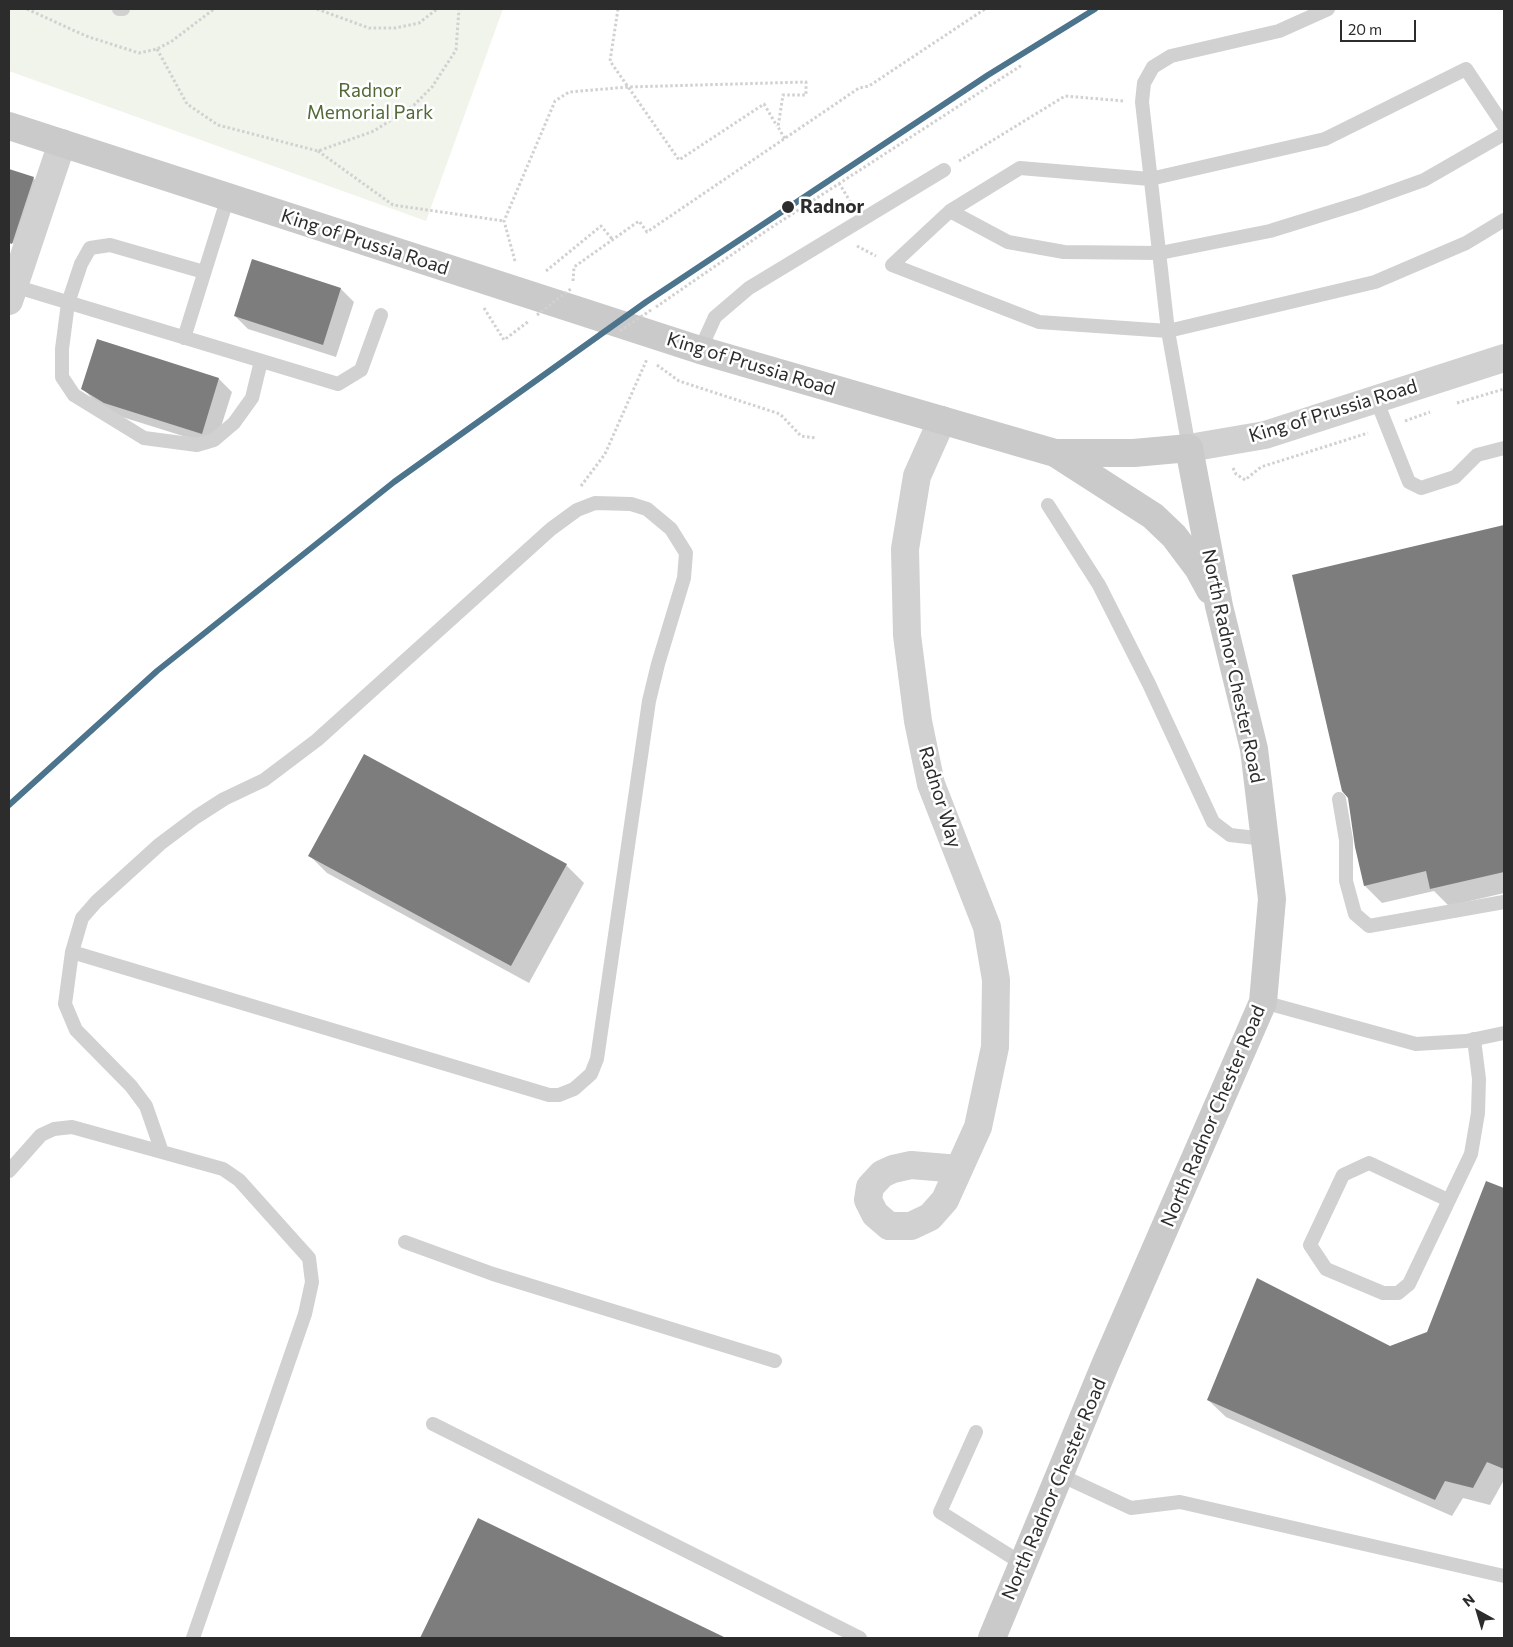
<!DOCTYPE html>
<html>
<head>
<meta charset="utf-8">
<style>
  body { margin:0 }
  #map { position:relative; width:1513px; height:1647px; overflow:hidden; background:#fff; font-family:Commissioner,sans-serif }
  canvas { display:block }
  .frame { position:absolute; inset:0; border:10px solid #2c2c2c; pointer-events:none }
  .north { position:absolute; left:1453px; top:1587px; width:50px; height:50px; -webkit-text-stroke:4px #fff; paint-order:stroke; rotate:321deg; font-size:14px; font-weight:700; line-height:20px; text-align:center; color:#2c2c2c }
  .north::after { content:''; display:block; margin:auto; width:18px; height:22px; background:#2c2c2c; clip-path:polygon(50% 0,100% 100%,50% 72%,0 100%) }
  .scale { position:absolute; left:1340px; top:20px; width:76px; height:22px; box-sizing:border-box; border:2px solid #2c2c2c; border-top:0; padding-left:6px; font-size:15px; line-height:18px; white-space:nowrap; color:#2c2c2c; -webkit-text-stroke:4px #fff; paint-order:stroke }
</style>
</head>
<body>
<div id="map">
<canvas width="1513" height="1647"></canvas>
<div class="frame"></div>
<div class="north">N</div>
<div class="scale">20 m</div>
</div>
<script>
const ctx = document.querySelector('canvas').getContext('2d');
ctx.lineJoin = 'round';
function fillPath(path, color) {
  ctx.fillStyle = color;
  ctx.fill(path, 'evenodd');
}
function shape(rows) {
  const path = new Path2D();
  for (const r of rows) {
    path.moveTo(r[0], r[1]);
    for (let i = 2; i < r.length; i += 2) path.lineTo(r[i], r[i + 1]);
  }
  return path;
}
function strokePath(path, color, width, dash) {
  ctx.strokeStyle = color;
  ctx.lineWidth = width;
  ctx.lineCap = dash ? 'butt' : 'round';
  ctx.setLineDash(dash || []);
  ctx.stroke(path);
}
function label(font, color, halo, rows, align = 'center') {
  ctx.font = font + ' Commissioner,sans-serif';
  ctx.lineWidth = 5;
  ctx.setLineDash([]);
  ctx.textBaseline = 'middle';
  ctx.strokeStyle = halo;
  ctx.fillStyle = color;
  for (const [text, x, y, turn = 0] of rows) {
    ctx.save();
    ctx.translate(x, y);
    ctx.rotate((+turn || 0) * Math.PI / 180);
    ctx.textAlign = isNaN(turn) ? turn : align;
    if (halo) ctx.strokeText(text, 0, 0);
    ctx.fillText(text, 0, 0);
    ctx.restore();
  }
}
fillPath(shape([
  [9,9,503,9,426,221,9,71]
]), '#f0f4ea');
fillPath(shape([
  [9,170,33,178,47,191,27,248,9,242],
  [341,289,354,302,336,357,248,329,235,316],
  [219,379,232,392,215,446,119,416,96,402,83,389],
  [1504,527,1504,893,1449,906,1434,891,1382,903,1365,886,1349,797,1293,576],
  [364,756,566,865,584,883,529,983,327,873,310,856],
  [1486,1183,1504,1190,1504,1480,1490,1505,1463,1498,1452,1516,1226,1417,1208,1400,1390,1348,1428,1333],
  [478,1520,724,1638,422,1638]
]), '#0003');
fillPath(shape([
  [9,169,34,177,12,244,9,243],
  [252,259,341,288,323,345,234,316],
  [97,339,219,378,202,434,104,403,81,389],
  [1504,525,1504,872,1430,889,1426,871,1364,886,1355,847,1348,798,1342,791,1292,575],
  [364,754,567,864,511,966,308,856],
  [1486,1181,1504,1188,1504,1469,1487,1462,1473,1488,1445,1481,1435,1500,1207,1400,1257,1278,1390,1346,1427,1332],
  [478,1518,726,1638,420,1638]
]), '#7d7d7d');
strokePath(shape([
  [27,9,86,36,139,53,157,49,172,41,214,9],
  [317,9,369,28,395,28,419,23,437,9],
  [618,9,610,61,679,160,764,104,777,126],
  [157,49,187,104,218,125,318,151,374,131,414,105,432,87,456,50,459,9],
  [318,151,393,205,504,221],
  [959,161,1065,96,1124,101],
  [839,183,851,203],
  [857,246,876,256],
  [515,261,504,221,555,101,569,92,628,87,806,82,806,95,783,95,778,127,785,139],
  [546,271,601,226,613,240],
  [573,281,574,267,639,221,647,232,859,88,869,86,985,9],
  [656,307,769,229,1022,65],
  [484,308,504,340,529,321],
  [657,365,679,381,780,414,801,436,816,438],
  [1457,403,1504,389],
  [1405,421,1430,412],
  [1233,468,1236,474,1245,480,1261,467,1368,433],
  [581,486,605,454,647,359]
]), '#d1d1d1', 3, [2.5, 2.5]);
strokePath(shape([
  [119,9,123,9],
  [1504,126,1466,69,1325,139,1150,179,1020,168,950,211,892,265,1039,322,1168,331,1375,282,1466,243,1504,220],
  [950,211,1008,242,1064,252,1160,253,1270,231,1360,203,1424,180,1504,134],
  [204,272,110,245,90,248,81,264,68,303,62,349,62,377,74,395,144,438,197,445,214,440,234,423,252,398,261,361],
  [14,286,338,384,361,370,381,315],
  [184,338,228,197],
  [700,350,715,317,749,288,944,170],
  [1376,399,1409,482,1421,488,1455,477,1477,455,1504,448],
  [1189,448,1168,331,1142,102,1144,83,1153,67,1171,56,1279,31,1328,9],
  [1048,505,1099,585,1149,684,1213,822,1230,835,1265,839],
  [1339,799,1346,840,1346,881,1355,914,1369,926,1504,902],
  [72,952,549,1095,559,1095,574,1089,591,1074,597,1059,649,701,658,664,684,578,686,553,671,529,647,509,631,504,595,503,577,510,551,529,317,740,264,780,224,799,196,817,160,844,96,902,82,918,72,952,65,1004,76,1030,131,1086,146,1106,162,1152],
  [1263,1002,1416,1044,1466,1041,1504,1033],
  [9,1171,41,1135,54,1129,72,1127,223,1169,239,1180,309,1258,312,1282,305,1314,193,1638],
  [1448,1200,1369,1163,1343,1175,1310,1245,1326,1269,1383,1293,1398,1293,1409,1284,1471,1154,1478,1113,1479,1079,1474,1039],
  [405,1242,493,1274,775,1361],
  [433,1424,860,1638],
  [976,1432,940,1512,1023,1564],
  [1060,1475,1131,1508,1180,1502,1504,1576]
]), '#d1d1d1', 14);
strokePath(shape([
  [9,301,62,143],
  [942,420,917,476,905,549,907,635,918,721,931,784,987,927,996,980,995,1047,978,1127,945,1200,930,1217,911,1226,889,1226,875,1214,868,1200,870,1187,882,1174,893,1169,911,1165,959,1169],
  [1189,448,1265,435,1504,358]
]), '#d1d1d1', 28);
strokePath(shape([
  [9,126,700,350,1055,453,1134,453,1189,448,1219,606,1254,749,1272,899,1263,1002,1105,1365,992,1638],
  [1055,453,1153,516,1174,536,1198,568,1210,590]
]), '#cacaca', 28);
strokePath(shape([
  [537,315,572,288],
  [620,331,651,310]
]), '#d1d1d1', 3, [2.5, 2.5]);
strokePath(shape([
  [9,805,157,671,394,482,646,302,988,75,1095,9]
]), '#4c748c', 6);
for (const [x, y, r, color] of [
  [788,207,7,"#2c2c2c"]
]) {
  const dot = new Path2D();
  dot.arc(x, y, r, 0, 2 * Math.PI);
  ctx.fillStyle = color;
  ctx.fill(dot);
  strokePath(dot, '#fff', 2);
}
label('19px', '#526937', '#fff', [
  ["Radnor",370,91],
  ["Memorial Park",370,113]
]);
label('bold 19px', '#2c2c2c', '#fff', [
  ["Radnor",800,207]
], 'left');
label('19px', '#2c2c2c', '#fff', [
  ["King of Prussia Road",365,242,18],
  ["King of Prussia Road",751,364,17],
  ["King of Prussia Road",1333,411,-17],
  ["North Radnor Chester Road",1233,666,78],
  ["Radnor Way",940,797,73],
  ["North Radnor Chester Road",1213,1116,-67],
  ["North Radnor Chester Road",1054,1489,-67]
]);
</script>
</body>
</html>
